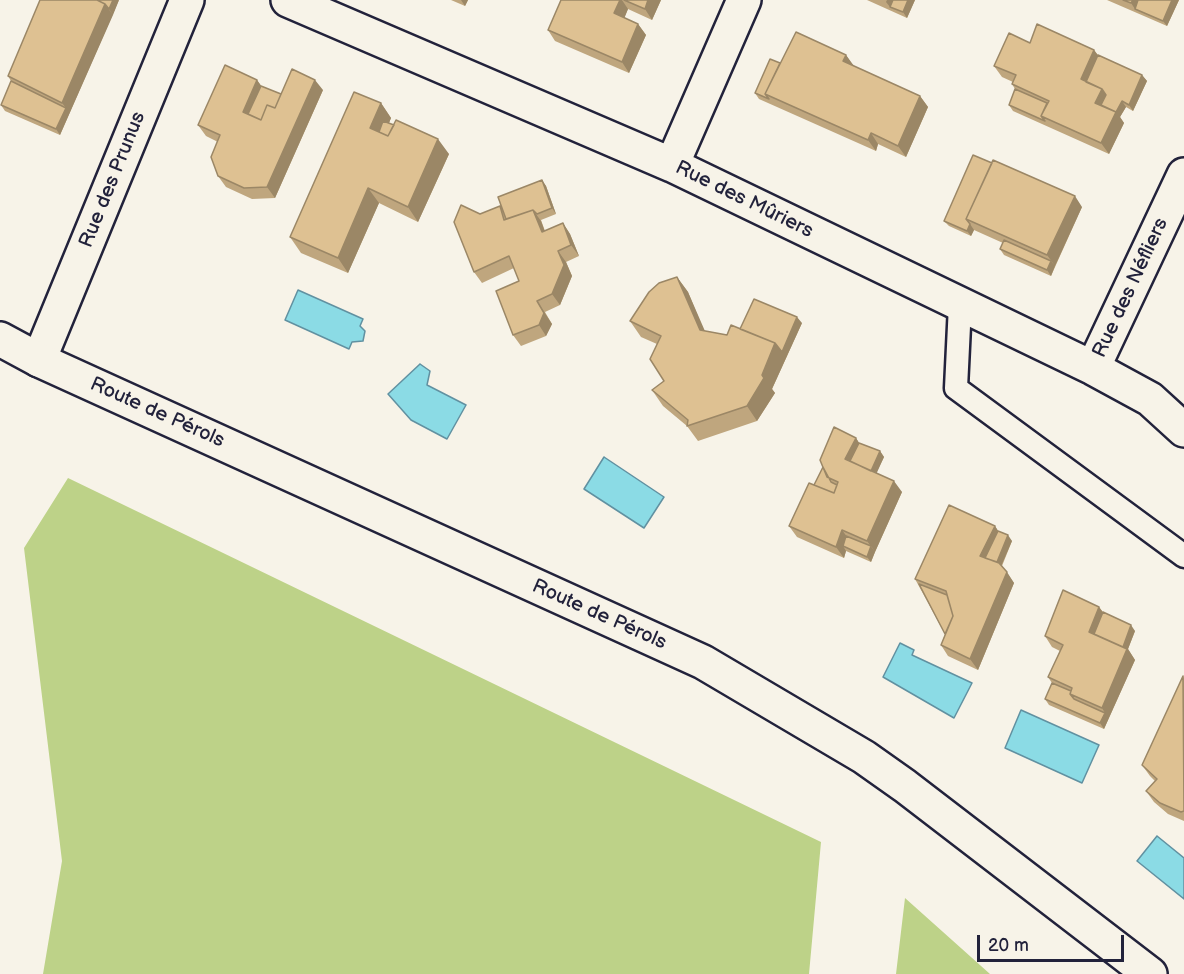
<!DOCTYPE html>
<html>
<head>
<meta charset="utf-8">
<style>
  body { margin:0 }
  #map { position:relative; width:1184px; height:974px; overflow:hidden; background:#f7f3e8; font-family:"Balsamiq Sans",sans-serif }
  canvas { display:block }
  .scale { position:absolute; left:977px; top:935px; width:147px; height:27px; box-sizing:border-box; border:3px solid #22223b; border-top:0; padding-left:8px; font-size:18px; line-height:21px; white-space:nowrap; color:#22223b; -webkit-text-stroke:4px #f7f3e8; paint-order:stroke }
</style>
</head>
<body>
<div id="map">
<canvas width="1184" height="974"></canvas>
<div class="scale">20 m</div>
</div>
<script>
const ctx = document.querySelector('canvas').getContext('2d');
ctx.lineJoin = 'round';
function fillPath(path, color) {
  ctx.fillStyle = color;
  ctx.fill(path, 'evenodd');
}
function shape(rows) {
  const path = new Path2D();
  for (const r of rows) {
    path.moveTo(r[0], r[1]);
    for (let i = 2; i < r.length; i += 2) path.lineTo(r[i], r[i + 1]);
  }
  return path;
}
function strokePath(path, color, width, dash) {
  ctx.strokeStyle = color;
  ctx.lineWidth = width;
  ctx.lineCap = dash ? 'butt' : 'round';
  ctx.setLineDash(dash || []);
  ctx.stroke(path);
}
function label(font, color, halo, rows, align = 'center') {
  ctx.font = font + ' "Balsamiq Sans",sans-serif';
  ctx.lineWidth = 5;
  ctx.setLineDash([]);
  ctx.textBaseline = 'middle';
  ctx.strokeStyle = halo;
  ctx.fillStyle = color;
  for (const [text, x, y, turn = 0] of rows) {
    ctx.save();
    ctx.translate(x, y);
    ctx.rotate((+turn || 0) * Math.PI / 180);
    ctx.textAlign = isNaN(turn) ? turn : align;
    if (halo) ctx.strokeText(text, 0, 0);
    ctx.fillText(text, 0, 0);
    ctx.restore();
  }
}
fillPath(shape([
  [68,478,821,842,809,974,43,974,62,861,24,548],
  [905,898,990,974,896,974]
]), '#bdd288');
const water = shape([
  [298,290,363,319,360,326,365,331,363,341,352,342,349,349,285,320,298,290],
  [420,364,430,371,427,385,466,405,447,439,411,420,388,394,420,364],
  [604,457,664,497,644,528,584,489,604,457],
  [900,643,914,650,912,655,972,683,954,718,883,677,900,643],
  [1021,710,1099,745,1082,783,1005,748,1021,710],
  [1157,836,1184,858,1184,899,1137,861,1157,836]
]);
fillPath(water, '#8bdbe5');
strokePath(water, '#6191a1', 1.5);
const service = shape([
  [960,305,956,388,1184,556]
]);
const minor = shape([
  [288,0,672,165,1093,368,1150,399,1184,430],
  [672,165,744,0],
  [39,360,187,0],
  [1093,368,1184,175]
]);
const tertiary = shape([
  [0,339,39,360,703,662,864,757,905,786,1150,974]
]);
strokePath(service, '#22223b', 27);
strokePath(minor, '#22223b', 38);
strokePath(tertiary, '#22223b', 38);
strokePath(service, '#f7f3e8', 22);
strokePath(minor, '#f7f3e8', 33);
strokePath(tertiary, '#f7f3e8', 33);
fillPath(shape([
  [119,0,60,135,5,111,1,105,11,81,8,76],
  [451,0,468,0,465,6],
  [561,0,661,0,652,20,628,9,624,18,638,24,646,35,629,73,555,41,548,30],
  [867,0,915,0,907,18],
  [1107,0,1179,0,1167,26],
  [1030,43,1094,50,1098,55,1142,75,1147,81,1133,111,1126,107,1120,117,1124,123,1109,154,1013,111,1009,105,1015,89,1012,84,1013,82,1002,77,994,66],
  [846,55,853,66,920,96,928,107,906,157,878,144,876,151,759,99,755,93,780,63],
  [257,80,261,86,281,94,323,90,275,198,252,199,226,187,218,176,218,142,206,136,198,125],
  [381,103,391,118,389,123,449,154,418,222,379,203,348,273,301,253,290,237],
  [542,180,546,186,556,214,541,220,545,231,563,223,570,234,579,256,566,262,572,276,560,305,545,312,552,324,546,336,521,346,513,335,519,281,514,268,482,283,474,272,480,214,502,210],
  [1082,207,1051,276,1004,255,1000,249,1003,243,974,230,971,236,949,226,944,221],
  [677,277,688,292,704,331,727,335,740,329,802,323,772,389,775,393,757,421,698,441,687,426,663,406,652,390,664,381,657,344,641,337,630,321],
  [856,438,859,443,880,451,884,457,876,473,902,492,875,552,871,562,846,551,844,558,797,537,789,526,814,485,823,467],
  [995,526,998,531,1012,541,1002,566,1014,583,978,670,948,656,941,645,945,634,915,579],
  [1099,607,1103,612,1135,631,1128,649,1135,660,1104,729,1049,705,1045,699,1052,683,1048,677,1060,651,1052,647,1045,636],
  [1184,676,1184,821,1168,814,1154,802,1146,791,1155,781,1150,776,1142,765]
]), '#bfa67e');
fillPath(shape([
  [113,0,119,0,113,15,109,9],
  [461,0,468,0,465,6],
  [620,0,622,0,628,9,622,24,614,13],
  [648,0,661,0,652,20,645,9],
  [887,0,899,0,890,7,894,12,886,2],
  [908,0,915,0,907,18,903,12],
  [1133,0,1145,0,1135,9,1131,3],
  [1172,0,1179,0,1167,26,1163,21],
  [105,4,113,15,60,135,56,129,66,108,62,103],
  [638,24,646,35,629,73,622,62],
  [1094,50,1102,61,1090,87,1081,79],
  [846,55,854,66,850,72,843,61],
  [1142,75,1147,81,1133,111,1129,105],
  [257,80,265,91,252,120,243,112],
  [315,80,323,90,275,198,267,187],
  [1102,89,1110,100,1105,111,1095,103],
  [920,96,928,107,906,157,898,146],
  [1122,101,1126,107,1120,117,1124,123,1109,154,1101,143,1114,115],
  [381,103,391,118,382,140,370,128],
  [871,133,878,144,876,151,868,140],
  [438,139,449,154,418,222,408,207],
  [542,180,546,186,556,214,552,208],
  [368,188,379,203,348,273,338,258],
  [1075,196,1082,207,1055,266,1047,255],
  [533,210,541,221,549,243,542,232],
  [563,223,570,234,579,256,571,245],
  [970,224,974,230,971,236,967,231],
  [558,251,566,262,572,276,560,305,552,294],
  [1051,261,1055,266,1051,276,1047,270],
  [677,277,688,292,711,345,700,330],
  [537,301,552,324,546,336,539,325],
  [797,317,802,323,772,389,775,393,757,421,747,406,762,375,775,343],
  [856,438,863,449,854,466,845,459],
  [880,451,884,457,874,479,870,473],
  [894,481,902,492,875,552,867,541],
  [995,526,1002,537,989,563,980,556],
  [842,530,850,541,843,546,846,551,844,558,836,547],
  [1008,535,1012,541,999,571,995,566],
  [871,546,875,552,871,562,867,557],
  [1007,572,1014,583,978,670,970,659],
  [1099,607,1107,618,1098,639,1089,632],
  [1131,625,1135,631,1128,649,1135,660,1104,729,1100,723,1105,713,1102,708]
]), '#9b8766');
const building = shape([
  [40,0,97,0,105,4,62,103,8,76,40,0],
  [97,0,113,0,109,9,105,4,97,0],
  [561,0,620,0,614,13,638,24,622,62,548,30,561,0],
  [624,0,648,0,645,9,624,0],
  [893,0,908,0,903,12,890,7,893,0],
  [1123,0,1133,0,1131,3,1123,0],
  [1138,0,1172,0,1163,21,1135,9,1138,0],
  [1037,24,1094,50,1081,79,1102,89,1095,103,1116,112,1101,143,1041,116,1049,101,1012,84,1016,75,994,66,1009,33,1030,43,1037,24],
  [796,32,846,55,843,61,920,96,898,146,871,133,868,140,765,94,796,32],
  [1098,55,1142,75,1129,105,1122,101,1116,112,1101,105,1106,95,1102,89,1086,82,1098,55],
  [770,59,780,63,765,94,769,99,755,93,770,59],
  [225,65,257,80,243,112,261,120,267,105,275,108,292,69,315,80,267,187,244,188,218,176,211,157,220,135,198,125,225,65],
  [11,81,66,108,56,129,1,105,11,81],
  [261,86,281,94,275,108,267,105,261,120,248,114,261,86],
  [1015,89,1047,103,1041,116,1045,121,1009,105,1015,89],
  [354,92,381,103,370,128,388,136,396,120,438,139,408,207,368,188,338,258,290,237,354,92],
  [383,121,394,125,388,136,379,132,383,121],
  [973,155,992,163,966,219,970,224,967,231,944,221,973,155],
  [993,160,1075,196,1047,255,966,219,993,160],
  [542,180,552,208,537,214,533,210,506,219,498,197,542,180],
  [461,205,480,214,500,206,504,220,533,210,542,232,563,223,571,245,558,251,564,265,552,294,537,301,544,313,539,325,513,335,496,291,519,281,509,256,474,272,454,222,461,205],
  [1004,240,1051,261,1047,270,1000,249,1004,240],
  [677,277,700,330,727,335,731,325,775,343,762,375,764,378,747,406,687,426,688,420,652,390,664,381,650,359,661,336,630,321,649,292,659,283,677,277],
  [754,299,797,317,782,352,775,343,740,329,754,299],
  [834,427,856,438,845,459,894,481,867,541,842,530,836,547,789,526,809,483,834,493,838,482,827,477,820,460,834,427],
  [859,443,880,451,871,471,850,461,859,443],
  [823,467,831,482,837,485,834,493,814,485,823,467],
  [949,505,995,526,980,556,999,563,1007,572,970,659,941,645,953,616,946,591,915,579,949,505],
  [998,531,1008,535,997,562,985,558,998,531],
  [846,536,871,546,867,557,843,546,846,536],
  [919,584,947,595,953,616,945,634,919,584],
  [1063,590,1099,607,1089,632,1127,649,1102,708,1070,694,1072,688,1048,677,1063,645,1045,636,1063,590],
  [1103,612,1131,625,1123,647,1094,634,1103,612],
  [1183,676,1184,811,1181,812,1160,803,1146,791,1157,779,1142,765,1183,676],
  [1052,683,1071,691,1070,694,1074,699,1105,713,1100,723,1045,699,1052,683]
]);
fillPath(building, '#dec192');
strokePath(building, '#9b8766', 1.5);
label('20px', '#22223b', '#f7f3e8', [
  ["Rue des Prunus",113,180,-68],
  ["Rue des Mûriers",744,200,26],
  ["Rue des Néfliers",1131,288,-65],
  ["Route de Pérols",157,413,24],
  ["Route de Pérols",599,615,24]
]);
</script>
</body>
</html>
